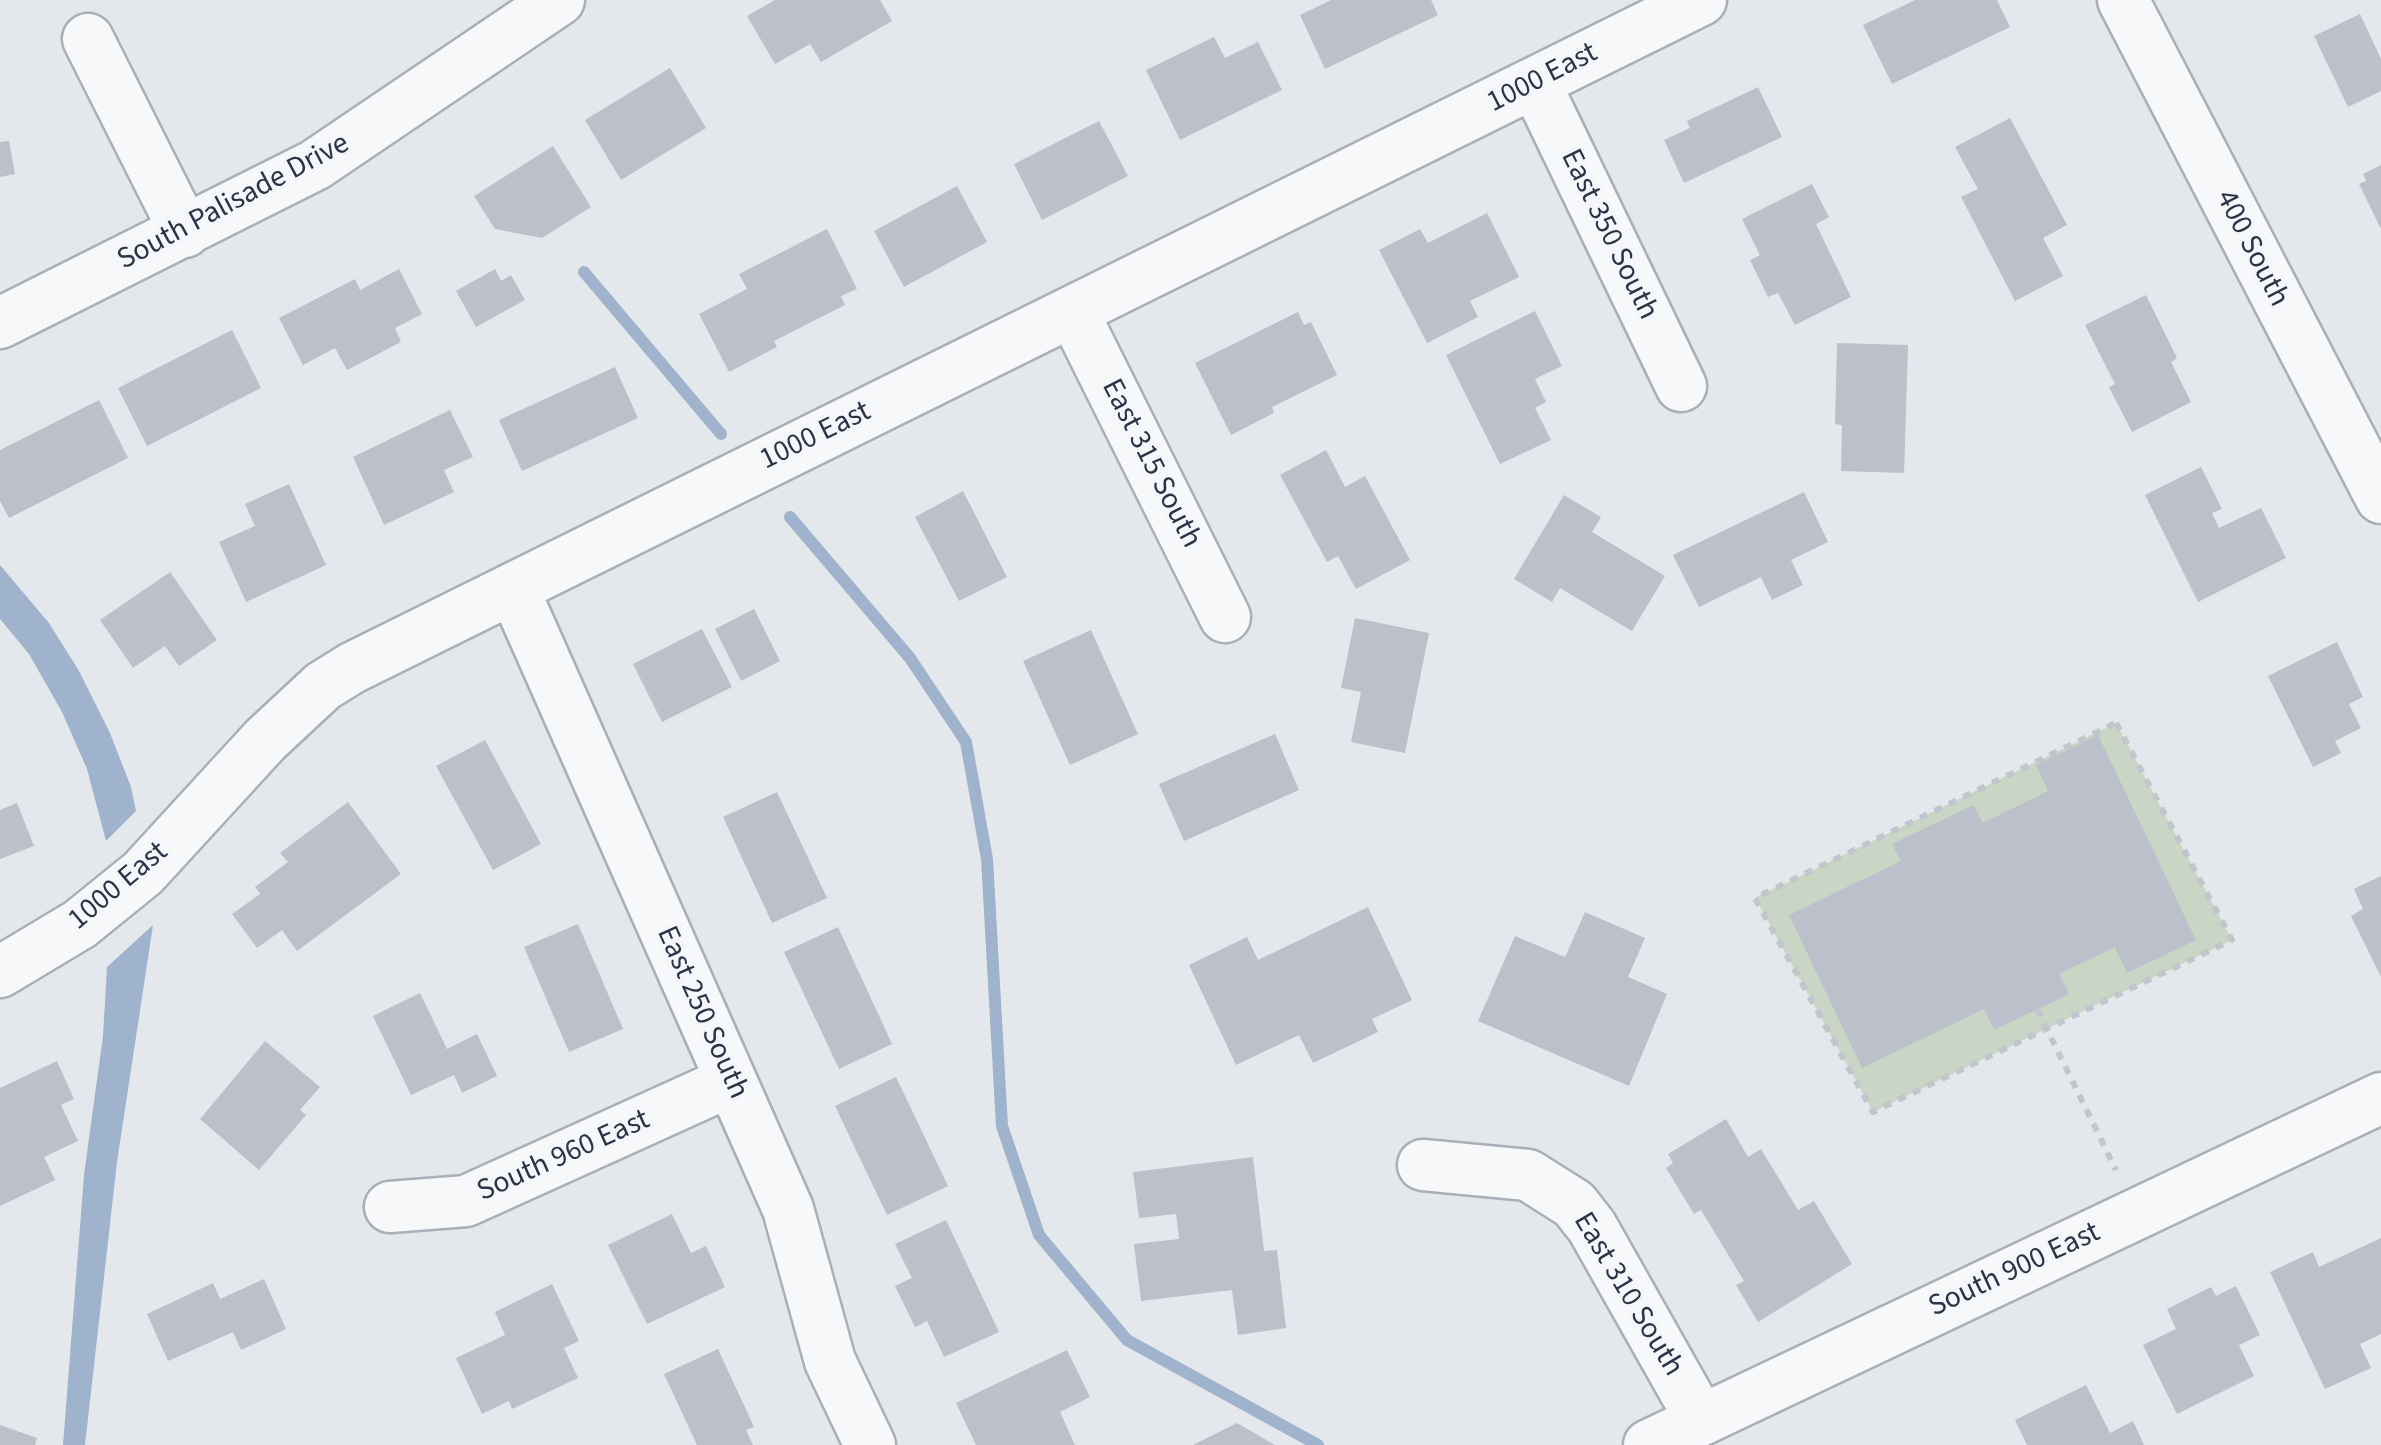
<!DOCTYPE html>
<html>
<head>
<meta charset="utf-8">
<style>
  body { margin:0 }
  canvas { display:block; background:#e4e7ec }
</style>
</head>
<body>
<canvas width="2381" height="1445"></canvas>
<script>
const ctx = document.querySelector('canvas').getContext('2d');
ctx.lineJoin = 'round';
function fillPath(path, color) {
  ctx.fillStyle = color;
  ctx.fill(path, 'evenodd');
}
function shape(rows) {
  const path = new Path2D();
  for (const r of rows) {
    path.moveTo(r[0], r[1]);
    for (let i = 2; i < r.length; i += 2) path.lineTo(r[i], r[i + 1]);
  }
  return path;
}
function strokePath(path, color, width, dash) {
  ctx.strokeStyle = color;
  ctx.lineWidth = width;
  ctx.lineCap = dash ? 'butt' : 'round';
  ctx.setLineDash(dash || []);
  ctx.stroke(path);
}
function label(font, color, halo, rows, align = 'center') {
  ctx.font = font + ' "Source Sans 3",sans-serif';
  ctx.lineWidth = 8;
  ctx.setLineDash([]);
  ctx.textBaseline = 'middle';
  ctx.strokeStyle = halo;
  ctx.fillStyle = color;
  for (const [text, x, y, turn = 0] of rows) {
    ctx.save();
    ctx.translate(x, y);
    ctx.rotate((+turn || 0) * Math.PI / 180);
    ctx.textAlign = isNaN(turn) ? turn : align;
    if (halo) ctx.strokeText(text, 0, 0);
    ctx.fillText(text, 0, 0);
    ctx.restore();
  }
}
fillPath(shape([
  [2116,723,2232,940,1873,1112,1755,898]
]), '#c9d6c5');
fillPath(shape([
  [0,565,49,623,79,671,110,733,131,787,136,811,106,841,87,769,62,712,29,654,0,619],
  [153,925,117,1162,85,1445,63,1445,84,1175,103,1036,107,967]
]), '#9fb4cc');
strokePath(shape([
  [584,272,721,434],
  [790,517,910,658,966,742,987,859,1002,1126,1039,1235,1127,1340,1318,1445]
]), '#9fb4cc', 12);
fillPath(shape([
  [775,0,880,0,892,21,821,62,810,44,775,64,747,16],
  [1331,0,1431,0,1438,15,1325,69,1300,15],
  [1915,0,1997,0,2010,27,1892,84,1863,25],
  [2360,14,2381,59,2381,91,2348,107,2314,36],
  [1214,37,1225,58,1258,42,1282,90,1180,140,1146,70],
  [670,68,706,128,621,180,585,120],
  [1758,87,1782,137,1684,183,1664,140,1690,128,1687,121],
  [2010,118,2067,225,2043,238,2063,276,2015,301,1961,197,1978,189,1955,147],
  [1099,121,1128,176,1042,220,1014,164],
  [9,141,15,174,0,177,0,142],
  [553,146,591,207,542,238,495,229,474,196],
  [2381,165,2381,229,2359,184,2366,181,2363,174],
  [1812,184,1829,217,1816,224,1851,297,1795,325,1778,293,1768,297,1750,260,1760,255,1742,219],
  [957,186,987,242,904,287,874,231],
  [1487,213,1519,277,1470,301,1478,317,1427,343,1379,250,1420,229,1428,243],
  [827,229,857,289,841,296,845,305,774,341,777,347,729,372,699,314,747,289,739,274],
  [399,269,422,314,395,328,401,342,347,370,335,348,303,365,279,318,355,279,360,290],
  [495,269,501,281,511,275,525,300,476,327,456,291],
  [2146,295,2177,358,2171,362,2191,402,2132,432,2109,387,2115,384,2085,325],
  [1535,311,1562,366,1535,379,1546,402,1535,408,1551,440,1500,464,1446,355],
  [1298,312,1304,325,1311,322,1337,375,1272,407,1274,413,1231,435,1195,363],
  [232,330,261,388,147,446,118,388],
  [1837,343,1908,345,1904,473,1841,471,1842,425,1835,424],
  [615,367,638,418,522,471,499,420],
  [99,400,128,458,9,518,0,501,0,450],
  [450,410,473,457,444,470,454,492,384,525,353,457],
  [1326,450,1345,487,1365,476,1410,560,1356,589,1338,556,1327,562,1280,475],
  [2201,467,2222,509,2212,513,2219,528,2261,508,2286,558,2198,602,2145,495],
  [289,484,326,565,246,602,219,542,255,526,245,504],
  [963,491,1007,577,959,601,915,517],
  [1804,492,1828,542,1791,560,1803,585,1772,600,1761,577,1699,607,1673,555],
  [1564,495,1601,517,1592,532,1665,576,1632,631,1560,588,1552,602,1514,579],
  [170,572,217,640,179,666,165,646,133,668,100,620],
  [754,609,780,661,741,681,715,629],
  [1355,618,1429,633,1405,753,1351,742,1361,692,1341,688],
  [702,629,732,687,662,722,633,664],
  [1091,630,1138,734,1070,765,1023,661],
  [2337,642,2363,697,2349,704,2361,728,2335,741,2341,753,2313,767,2268,676],
  [1275,734,1299,790,1184,841,1159,784],
  [2098,735,2196,940,2127,973,2115,947,2059,974,2069,994,1994,1030,1984,1009,1862,1068,1789,915,1901,861,1892,844,1973,805,1983,823,2048,791,2036,765],
  [485,740,541,844,493,870,436,766],
  [777,792,827,898,772,923,723,817],
  [348,802,401,874,297,951,282,930,257,948,232,914,260,894,255,887,288,862,280,853],
  [17,803,34,846,0,859,0,810],
  [2381,876,2381,977,2351,916,2363,909,2354,889],
  [1368,907,1412,1000,1372,1019,1378,1032,1313,1063,1299,1035,1236,1065,1189,965,1247,937,1258,960],
  [1585,912,1645,938,1628,977,1667,994,1629,1086,1478,1021,1515,936,1565,957],
  [578,924,623,1029,569,1052,524,947],
  [838,927,892,1044,839,1069,784,952],
  [420,993,447,1049,477,1034,497,1076,462,1093,454,1075,411,1095,373,1016],
  [265,1041,320,1087,300,1110,306,1115,259,1170,200,1119],
  [57,1061,74,1099,61,1105,78,1141,44,1157,55,1180,0,1206,0,1088],
  [896,1077,948,1186,887,1215,835,1106],
  [1726,1119,1748,1157,1761,1149,1798,1210,1814,1201,1852,1264,1758,1322,1736,1285,1744,1281,1701,1210,1694,1214,1666,1168,1673,1163,1668,1154],
  [1253,1157,1264,1251,1277,1250,1286,1328,1238,1335,1232,1290,1141,1301,1134,1244,1179,1239,1176,1214,1139,1218,1133,1172],
  [672,1214,691,1253,706,1246,725,1287,647,1324,608,1245],
  [946,1220,999,1332,944,1357,927,1321,915,1327,895,1286,912,1278,895,1244],
  [2381,1238,2381,1334,2360,1344,2371,1368,2325,1389,2270,1272,2313,1252,2319,1267],
  [264,1279,286,1329,241,1350,233,1332,168,1361,147,1314,213,1283,220,1299],
  [552,1284,579,1341,564,1348,578,1378,512,1409,509,1401,482,1414,456,1358,505,1335,495,1312],
  [2236,1286,2260,1335,2239,1345,2254,1376,2177,1414,2143,1345,2176,1329,2167,1309,2211,1287,2216,1296],
  [718,1349,754,1427,746,1430,753,1445,697,1445,664,1374],
  [1067,1350,1090,1397,1060,1412,1075,1445,976,1445,956,1403],
  [2086,1385,2110,1433,2133,1421,2144,1445,2027,1445,2015,1420],
  [1237,1423,1275,1445,1193,1445],
  [0,1425,37,1438,35,1445,0,1445]
]), '#bbc0ca');
const minor = shape([
  [2123,0,2381,498],
  [88,39,185,232],
  [1535,83,1681,386],
  [1073,312,1225,617],
  [0,323,315,165,559,0],
  [513,588,788,1209,830,1361,870,1445],
  [0,972,80,924,143,873,265,740,323,686,352,668,1701,0],
  [1423,1165,1528,1175,1574,1204,1592,1227,1701,1420],
  [390,1207,466,1201,731,1081],
  [1649,1445,2381,1098]
]);
strokePath(minor, '#a9aeb7', 55);
strokePath(shape([
  [2116,723,2232,940,1873,1112,1755,898,2116,723],
  [2037,1009,2116,1170]
]), '#c2c5cb', 6, [8, 8]);
strokePath(minor, '#f7f8fa', 50);
label('30px', '#2b3445', '#f4f6f9', [
  ["1000 East",1543,79,-27],
  ["South Palisade Drive",234,203,-28],
  ["East 350 South",1608,235,64],
  ["400 South",2251,249,63],
  ["1000 East",816,437,-26],
  ["East 315 South",1150,464,63],
  ["1000 East",119,887,-40],
  ["East 250 South",701,1013,66],
  ["South 960 East",564,1157,-24],
  ["South 900 East",2015,1271,-25],
  ["East 310 South",1627,1295,59]
]);
</script>
</body>
</html>
